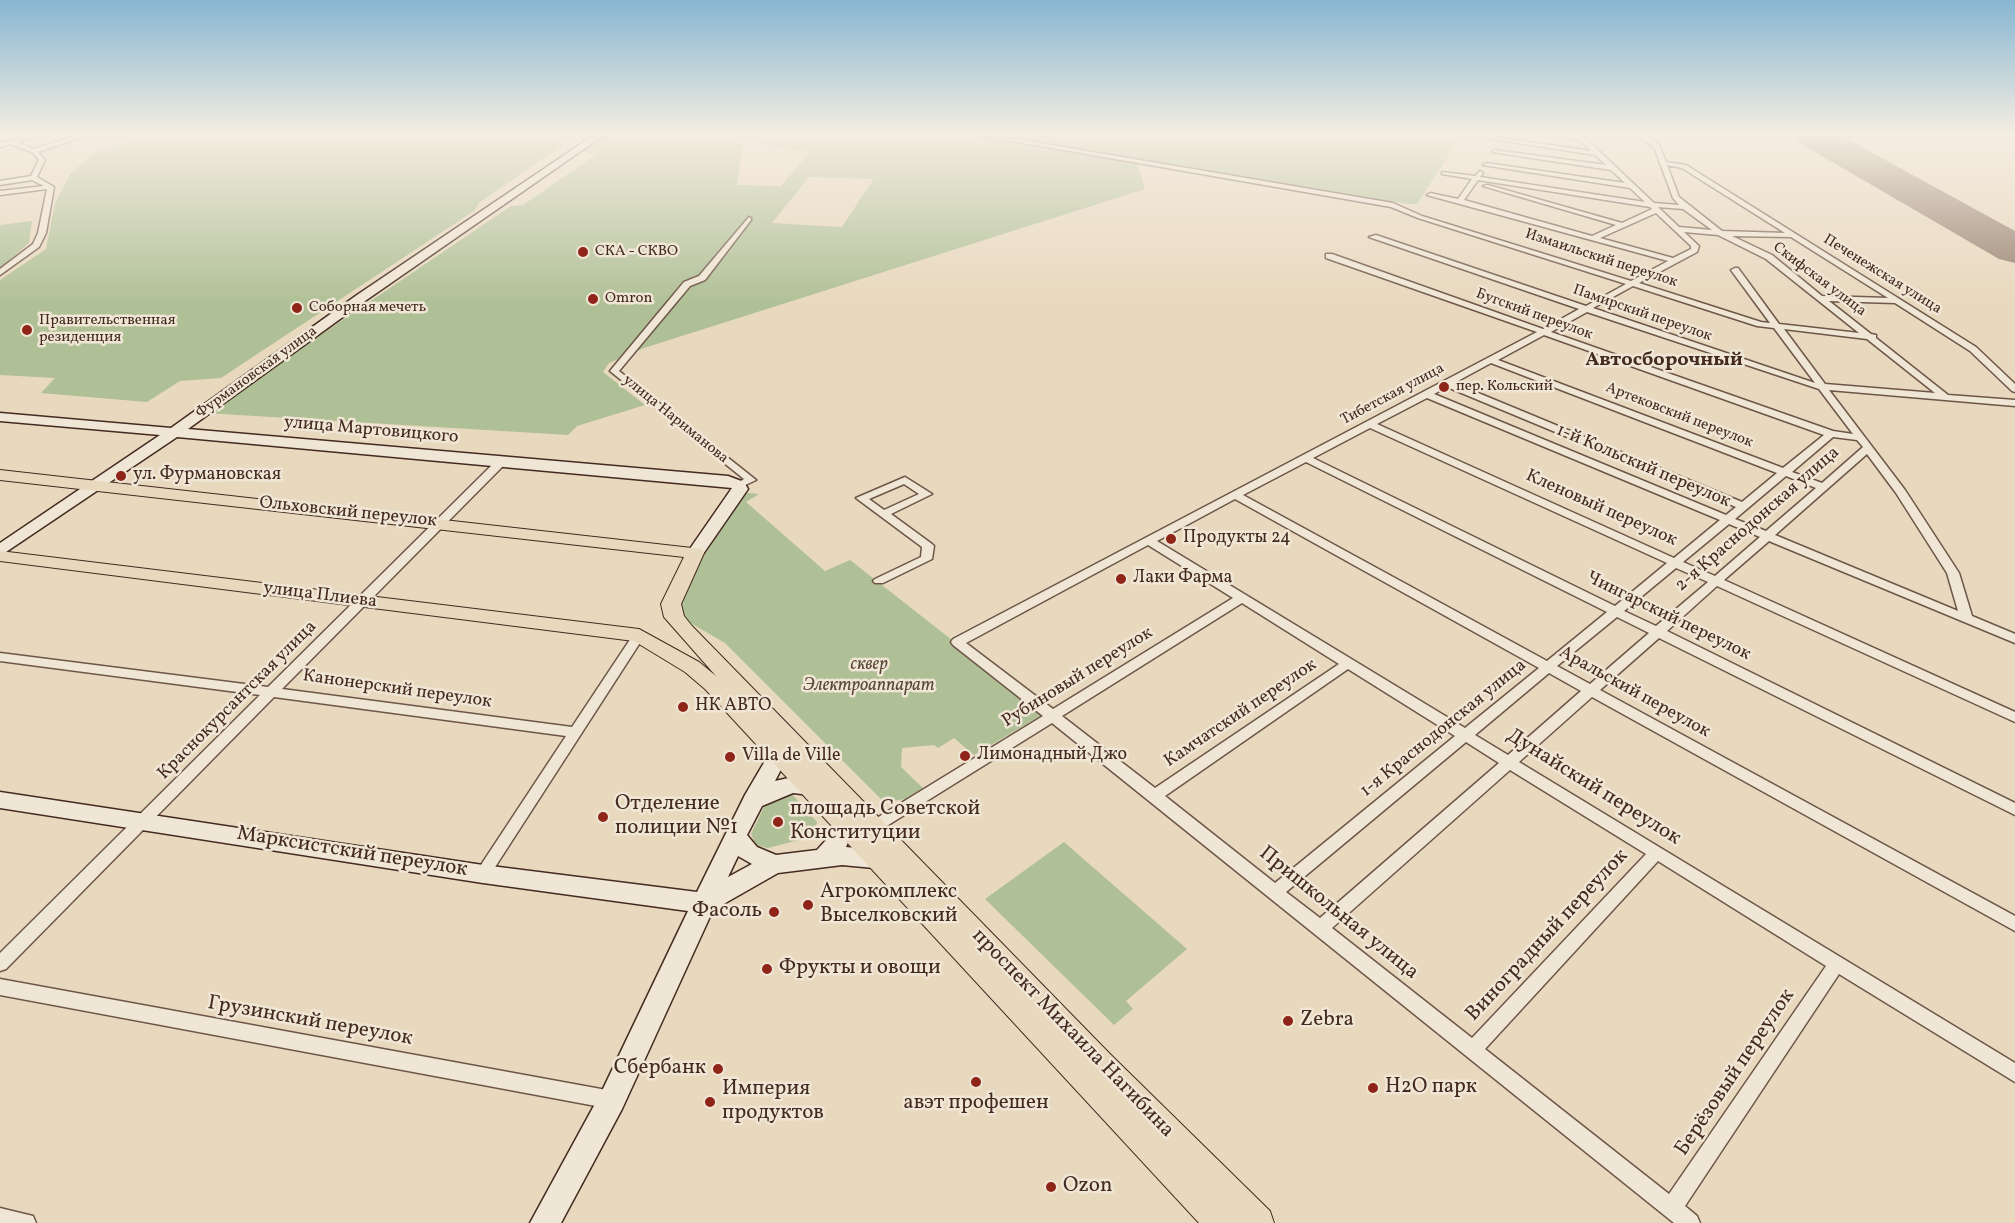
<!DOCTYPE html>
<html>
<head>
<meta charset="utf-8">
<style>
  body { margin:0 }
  canvas { display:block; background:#e8d8be }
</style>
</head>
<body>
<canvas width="2015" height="1223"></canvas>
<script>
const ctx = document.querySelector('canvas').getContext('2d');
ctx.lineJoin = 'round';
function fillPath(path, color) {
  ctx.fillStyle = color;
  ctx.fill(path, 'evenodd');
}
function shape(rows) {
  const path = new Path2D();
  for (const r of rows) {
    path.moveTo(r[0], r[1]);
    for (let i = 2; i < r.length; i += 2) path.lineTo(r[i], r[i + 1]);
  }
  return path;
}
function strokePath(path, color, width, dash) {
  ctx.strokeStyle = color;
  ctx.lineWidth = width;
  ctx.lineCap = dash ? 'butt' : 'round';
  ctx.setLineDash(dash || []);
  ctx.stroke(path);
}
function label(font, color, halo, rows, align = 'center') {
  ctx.font = font + ' Vollkorn,serif';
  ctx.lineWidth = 5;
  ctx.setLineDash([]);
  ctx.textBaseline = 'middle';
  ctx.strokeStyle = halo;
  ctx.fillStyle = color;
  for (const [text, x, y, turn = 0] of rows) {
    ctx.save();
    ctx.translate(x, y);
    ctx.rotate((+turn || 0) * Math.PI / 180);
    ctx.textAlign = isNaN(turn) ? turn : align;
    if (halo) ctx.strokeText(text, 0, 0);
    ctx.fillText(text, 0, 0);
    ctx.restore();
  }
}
fillPath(shape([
  [158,133,581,133,480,202,474,211,221,378,180,381,147,402,41,393,55,378,0,375,0,280,46,249,55,203,70,174,94,153],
  [610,133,957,133,1137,164,1145,189,644,348,609,363,603,372,645,405,577,426,568,435,205,413,511,206,523,205,597,154,582,152],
  [743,140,809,153,781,186,737,185],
  [809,177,873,179,873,180,842,227,772,223],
  [985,133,1463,133,1417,204,1407,204],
  [32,221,29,243,0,268,0,225],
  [748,493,759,494,746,502,825,571,850,560,1040,709,1040,716,974,755,954,738,938,748,934,745,902,748,901,767,923,788,905,799,884,802,725,643,680,617,679,601,689,580,742,495],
  [791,793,817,822,815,831,807,838,768,848,756,845,751,834,769,797],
  [1064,842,1187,949,1126,1001,1133,1009,1114,1025,985,899]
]), '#afc096');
fillPath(shape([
  [1791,133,1836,133,2015,231,2015,263,1999,259,1796,141,1791,133]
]), '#96816f');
const street = shape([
  [38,133,49,133,17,142,34,149,84,133,94,133,38,152,45,160,37,177,54,187,46,233,39,247,0,275,0,269,33,244,38,233,47,189,0,195,0,191,44,186,32,180,0,185,0,181,31,176,39,160,32,152,11,144,0,147,0,143,38,133],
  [966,133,981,133,1393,203,1422,216,1631,281,1668,261,1427,195,1430,193,1458,199,1472,179,1442,174,1442,172,1475,176,1480,171,1483,173,1480,177,1645,202,1630,188,1483,165,1486,163,1625,183,1611,170,1492,152,1495,150,1606,165,1595,155,1479,137,1482,135,1591,151,1580,140,1541,133,1575,136,1573,133,1580,133,1654,203,1679,205,1673,198,1654,147,1634,133,1641,133,1659,145,1666,162,1686,165,1976,347,2015,384,2015,392,2012,391,1970,351,1895,303,1829,301,1871,334,1876,335,1876,338,1948,395,2015,400,2015,406,1829,390,1905,490,1959,573,1972,616,2015,634,2015,643,1769,541,1724,580,2015,712,2015,722,1717,586,1667,631,2015,803,2015,815,1659,638,1600,690,2015,916,2015,931,1592,697,1519,762,2015,1063,2015,1082,1839,974,1685,1206,1697,1216,1700,1223,1674,1223,1052,723,877,832,872,834,867,832,865,828,867,824,1043,716,953,645,951,642,953,639,1537,332,1326,258,1326,254,1332,254,1543,329,1579,309,1369,237,1376,235,1586,306,1626,284,1418,218,1391,207,966,133],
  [1667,165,1682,168,1785,233,1722,231,1679,197,1667,165],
  [1478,180,1650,207,1652,209,1622,223,1488,185,1483,186,1616,225,1592,236,1464,200,1478,180],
  [1658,207,1683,209,1712,230,1679,227,1658,207],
  [1656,213,1691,246,1691,249,1673,258,1600,238,1656,213],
  [1684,232,1718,235,1766,259,1859,333,1779,324,1738,268,1735,268,1731,270,1770,323,1761,322,1639,283,1697,252,1699,246,1684,232],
  [1732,236,1791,237,1888,298,1822,296,1772,255,1732,236],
  [1633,286,1757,326,1774,328,1815,383,1593,308,1633,286],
  [1587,312,1819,389,1853,434,1833,431,1551,332,1587,312],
  [1784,329,1867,339,1935,393,1825,384,1784,329],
  [1544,335,1824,435,1783,468,1498,360,1544,335],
  [1491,363,1777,473,1742,502,1454,383,1491,363],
  [1447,387,1736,507,1726,515,1434,394,1447,387],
  [1427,398,1720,520,1674,558,1377,424,1427,398],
  [1370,428,1667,563,1615,606,1313,458,1370,428],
  [1833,437,1857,440,1863,447,1822,483,1792,472,1833,437],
  [1867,454,1896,493,1947,573,1958,611,1775,535,1867,454],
  [1306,462,1607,612,1547,661,1243,495,1306,462],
  [1786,476,1816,488,1766,531,1735,519,1786,476],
  [1235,499,1539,668,1465,728,1157,541,1235,499],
  [1729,524,1760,537,1715,576,1683,562,1729,524],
  [1148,545,1233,598,1053,709,966,643,1148,545],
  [1676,568,1708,582,1656,626,1624,611,1676,568],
  [1242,603,1339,664,1155,788,1062,716,1242,603],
  [1617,617,1649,633,1590,684,1557,666,1617,617],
  [1348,669,1455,736,1275,883,1165,796,1348,669],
  [1549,673,1581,691,1508,755,1475,735,1549,673],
  [1466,742,1499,763,1320,918,1286,892,1466,742],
  [1510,770,1646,854,1472,1038,1332,928,1510,770],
  [1658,861,1826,966,1669,1194,1485,1049,1658,861],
  [749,217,751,218,751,220,705,280,690,286,619,371,756,480,739,488,734,485,744,479,610,371,684,282,699,276,749,217],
  [501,459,505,460,505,464,282,689,572,727,635,632,643,632,645,635,488,878,483,880,478,878,475,874,566,736,274,697,6,969,0,971,0,953,260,695,0,661,0,653,268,687,497,460,501,459],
  [905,477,932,494,891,514,932,544,934,546,932,559,883,583,875,583,873,581,875,579,921,557,922,547,856,498,905,477],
  [904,484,919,494,884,510,869,499,904,484],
  [0,979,612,1091,619,1094,621,1100,619,1106,612,1109,0,995,0,979],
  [0,1208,33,1216,36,1223,0,1223,0,1208]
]);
const secondary = shape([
  [597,133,607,133,365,301,188,429,728,476,744,482,748,489,701,557,695,558,687,553,732,488,177,437,0,556,0,543,160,435,0,421,0,413,171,428,357,295,597,133],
  [779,746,786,749,789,754,775,781,793,777,819,780,827,782,830,788,827,794,819,796,793,793,762,806,747,835,757,847,776,855,817,850,827,839,842,806,850,804,858,806,861,812,846,847,874,850,882,853,885,859,882,865,874,868,842,865,778,873,713,910,622,1109,561,1223,530,1223,602,1091,688,911,483,883,0,808,0,792,483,865,697,892,745,795,772,749,779,746],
  [738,856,752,864,728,877,738,856]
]);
const primary = shape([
  [0,470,701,549,704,553,681,604,684,616,692,626,1110,1054,1270,1211,1274,1223,1199,1223,705,689,685,672,634,641,0,561,0,551,639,629,699,662,716,676,664,617,661,604,684,557,0,480,0,470]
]);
strokePath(street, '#6d5648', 3);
strokePath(secondary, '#442a20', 3);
strokePath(primary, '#442a20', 2);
fillPath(street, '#f0e6d5');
fillPath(secondary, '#f0e6d5');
fillPath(primary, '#e8d8be');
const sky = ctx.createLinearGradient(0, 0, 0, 305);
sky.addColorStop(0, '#87b6d2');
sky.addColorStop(0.44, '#f5ede2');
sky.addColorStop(1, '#f5ede200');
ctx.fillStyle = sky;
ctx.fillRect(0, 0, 2015, 305);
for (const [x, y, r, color] of [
  [583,252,6,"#8f2418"],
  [593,299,6,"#8f2418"],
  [297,308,6,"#8f2418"],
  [27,330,6,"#8f2418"],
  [1444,387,6,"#8f2418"],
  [121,476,6,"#8f2418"],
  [1171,539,6,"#8f2418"],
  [1121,579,6,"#8f2418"],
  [683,707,6,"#8f2418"],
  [965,756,6,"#8f2418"],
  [730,757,6,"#8f2418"],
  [603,817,6,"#8f2418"],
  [778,822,6,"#8f2418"],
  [808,905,6,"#8f2418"],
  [774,912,6,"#8f2418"],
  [767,969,6,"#8f2418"],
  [1288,1021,6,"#8f2418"],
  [718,1069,6,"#8f2418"],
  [976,1082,6,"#8f2418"],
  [1373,1088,6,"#8f2418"],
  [710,1102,6,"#8f2418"],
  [1051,1187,6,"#8f2418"]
]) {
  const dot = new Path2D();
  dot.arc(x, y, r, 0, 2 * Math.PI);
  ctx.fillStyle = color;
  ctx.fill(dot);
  strokePath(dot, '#f0e6d5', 2);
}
label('15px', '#442a20', '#f0e6d5', [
  ["СКА - СКВО",595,252],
  ["Omron",605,299],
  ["Соборная мечеть",309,308],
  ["Правительственная",39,321],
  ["резиденция",39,338],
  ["пер. Кольский",1456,387]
], 'left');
label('15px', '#442a20', '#f0e6d5', [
  ["Измаильский переулок",1601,259,18],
  ["Печенежская улица",1882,275,32],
  ["Скифская улица",1819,280,37],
  ["Памирский переулок",1642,314,19],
  ["Бугский переулок",1534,315,20],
  ["Фурмановская улица",257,373,-36],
  ["Тибетская улица",1393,395,-28],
  ["Артековский переулок",1679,416,21],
  ["улица Нариманова",675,420,39]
]);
label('18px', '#442a20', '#f0e6d5', [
  ["улица Мартовицкого",371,431,5],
  ["1-й Кольский переулок",1643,467,23],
  ["Кленовый переулок",1601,509,24],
  ["Ольховский переулок",348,513,6],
  ["2-я Краснодонская улица",1758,520,-41],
  ["улица Плиева",320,596,7],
  ["Чингарский переулок",1668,617,26],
  ["Рубиновый переулок",1078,678,-32],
  ["Канонерский переулок",397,690,8],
  ["Аральский переулок",1634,693,29],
  ["Краснокурсантская улица",238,701,-45],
  ["Камчатский переулок",1241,714,-34],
  ["1-я Краснодонская улица",1444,729,-39]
]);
label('18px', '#442a20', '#f0e6d5', [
  ["ул. Фурмановская",133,476],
  ["Продукты 24",1183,539],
  ["Лаки Фарма",1133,579],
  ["НК АВТО",695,707],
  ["Лимонадный Джо",977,756],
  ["Villa de Ville",742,757]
], 'left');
label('italic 18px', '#594838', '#f0e6d5', [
  ["cквер",869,666],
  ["Электроаппарат",869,687]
]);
label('bold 20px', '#442a20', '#f0e6d5', [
  ["Автосборочный",1664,361]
]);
label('21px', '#442a20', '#f0e6d5', [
  ["Дунайский переулок",1593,788,32],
  ["Марксистский переулок",352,853,9],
  ["Пришкольная улица",1338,914,39],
  ["Виноградный переулок",1548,936,-47],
  ["Грузинский переулок",310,1022,10],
  ["проспект Михаила Нагибина",1072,1034,46],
  ["Берёзовый переулок",1736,1073,-56]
]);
label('21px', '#442a20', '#f0e6d5', [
  ["Отделение",615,805],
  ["полиции №1",615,829],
  ["площадь Советской",790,810],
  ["Конституции",790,834],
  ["Агрокомплекс",820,893],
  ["Выселковский",820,917],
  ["Фасоль",762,912,"right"],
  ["Фрукты и овощи",779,969],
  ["Zebra",1300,1021],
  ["Сбербанк",706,1069,"right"],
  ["H2O парк",1385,1088],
  ["Империя",722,1090],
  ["продуктов",722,1114],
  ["авэт профешен",976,1104,"center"],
  ["Ozon",1063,1187]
], 'left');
</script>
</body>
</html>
